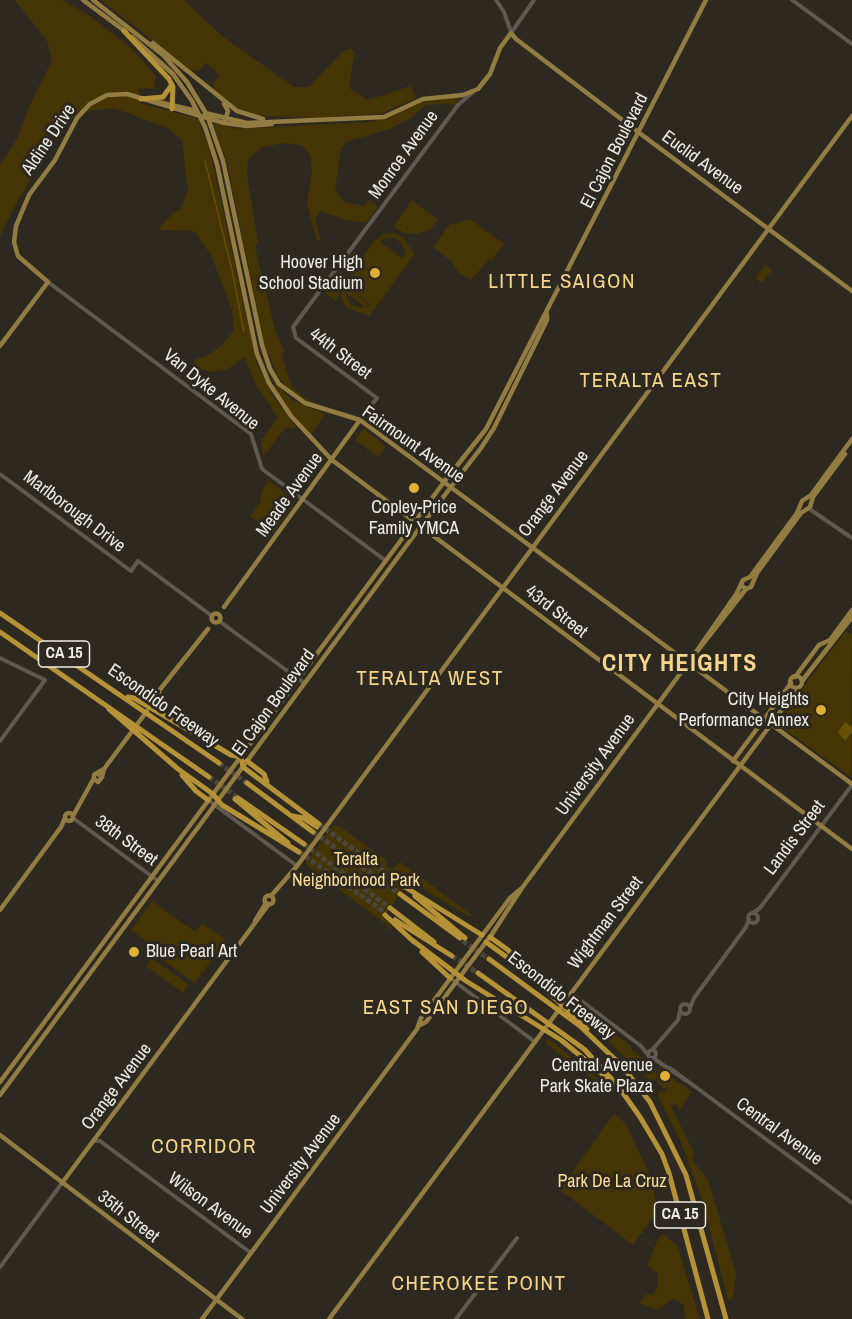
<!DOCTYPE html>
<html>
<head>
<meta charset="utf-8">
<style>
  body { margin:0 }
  canvas { display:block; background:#2d2920 }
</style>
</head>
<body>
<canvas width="852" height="1319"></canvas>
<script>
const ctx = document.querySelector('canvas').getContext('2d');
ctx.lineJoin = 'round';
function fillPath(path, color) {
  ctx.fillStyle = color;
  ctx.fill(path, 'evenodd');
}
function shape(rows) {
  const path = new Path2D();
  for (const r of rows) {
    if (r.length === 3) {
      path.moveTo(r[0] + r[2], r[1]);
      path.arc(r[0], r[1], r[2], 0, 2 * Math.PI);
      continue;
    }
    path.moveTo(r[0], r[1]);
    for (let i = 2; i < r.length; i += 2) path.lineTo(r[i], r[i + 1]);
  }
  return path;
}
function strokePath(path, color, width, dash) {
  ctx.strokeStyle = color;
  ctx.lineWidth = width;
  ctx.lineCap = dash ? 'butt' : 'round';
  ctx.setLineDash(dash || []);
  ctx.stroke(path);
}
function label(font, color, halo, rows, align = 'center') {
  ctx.font = font + ' "Archivo Narrow",sans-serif';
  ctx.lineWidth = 6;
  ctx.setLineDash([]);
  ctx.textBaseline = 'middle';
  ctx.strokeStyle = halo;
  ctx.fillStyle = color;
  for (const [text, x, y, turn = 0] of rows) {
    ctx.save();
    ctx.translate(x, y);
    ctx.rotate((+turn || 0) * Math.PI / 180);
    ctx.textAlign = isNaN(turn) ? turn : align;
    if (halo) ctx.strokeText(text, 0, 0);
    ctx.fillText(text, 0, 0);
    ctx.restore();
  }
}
fillPath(shape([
  [15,0,62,0,90,16,131,48,156,76,154,89,139,88,140,103,198,119,210,152,257,364,272,395,297,428,285,428,263,457,261,441,278,417,255,383,245,357,228,369,214,372,195,368,194,360,207,356,223,344,234,330,232,310,211,255,194,231,158,230,173,213,181,209,188,191,182,140,167,128,114,108,79,112,64,126,17,202,0,236,0,165,18,137,29,107,52,60,47,41],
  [101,0,184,0,222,36,294,87,309,87,345,50,351,48,354,53,349,88,368,100,411,86,416,98,381,114,311,118,251,115,238,109,214,90,214,83,220,75,206,63,198,71,192,71],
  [460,97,453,106,449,103,424,106,413,117,389,129,346,142,341,149,335,189,344,202,364,206,369,200,378,207,366,223,346,220,320,211,315,220,321,240,317,241,307,204,312,170,310,155,302,145,282,143,260,148,248,160,247,175,258,243,255,247,276,334,285,352,282,356,291,386,306,399,326,408,302,399,291,392,277,375,264,342,227,163,213,123,238,129,370,122,389,118,419,103],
  [412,200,439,220,430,229,417,234,404,233,393,227],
  [470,219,504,244,491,261,488,260,471,280,459,273,451,261,433,247,449,225],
  [384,234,393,233,402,237,415,254,369,316,346,307,341,299,341,289,374,241],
  [385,238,395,238,401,242,405,251,404,259,380,242],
  [346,287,370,304,370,305,365,307,361,308,351,305,345,292,365,307,368,304],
  [765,265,772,270,762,283,755,278],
  [340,270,346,276,336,302,324,292],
  [271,378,292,400,325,414,311,435,285,405],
  [362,430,365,430,386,446,378,457,355,440],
  [315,449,325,461,319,469,307,460],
  [269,480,295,502,273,533,250,516,260,503,262,490],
  [846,631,852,635,851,777,776,723],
  [619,658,632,668,627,675,614,665],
  [333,826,339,826,385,859,388,868,392,869,400,862,472,915,470,917,420,887,407,885,383,917,391,927,387,931,388,926,305,864],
  [152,901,195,932,202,923,226,940,195,983,158,957,161,952,131,930],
  [152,958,189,985,183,993,146,966],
  [585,1013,630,1045,632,1050,656,1069,657,1078,651,1082,582,1016],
  [549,1039,599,1080,601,1085,545,1043],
  [659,1069,692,1092,679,1111,677,1104,671,1106,694,1153,692,1160,708,1180,736,1273,733,1299,728,1300,701,1196,680,1140,658,1096,659,1092,664,1091,666,1095,667,1088,662,1088,657,1081],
  [614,1113,625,1123,650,1175,658,1210,633,1245,560,1190],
  [663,1234,677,1245,700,1319,685,1319,684,1305,673,1299,657,1310,639,1303,645,1295,653,1294,658,1287,658,1273,647,1266,658,1239]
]), '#453404');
fillPath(shape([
  [845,722,852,727,852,732,845,741,838,732]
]), '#684f06');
strokePath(shape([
  [205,161,232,270,244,332]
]), '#684f06', 1.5);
strokePath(shape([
  [219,763,247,783],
  [209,777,237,797],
  [319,824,405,887],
  [313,832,400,894],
  [304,844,390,908],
  [299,852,386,913],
  [463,941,489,959],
  [452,956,478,973]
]), '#4a463e', 5, [5, 2.5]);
strokePath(shape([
  [496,0,504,12,511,32],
  [792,0,852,44],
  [511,33,534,0],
  [48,282,251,434,262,469,386,561],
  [360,420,377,398,296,338,293,327,458,105,473,92],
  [0,474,131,571,138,561,212,616],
  [808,508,852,538],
  [219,621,304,683],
  [0,658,45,680,0,741],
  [208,800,297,866],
  [73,818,158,881],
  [753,913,760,908,852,785],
  [753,918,5],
  [450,978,535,1042],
  [571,993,641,1046,648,1055],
  [685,1009,5],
  [690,1008,694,998,746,927,749,919],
  [652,1054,4],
  [652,1050,678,1020,680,1011],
  [653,1058,687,1081],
  [670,1068,852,1203],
  [94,1141,100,1141,251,1253],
  [0,1267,62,1183],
  [456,1319,517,1238]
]), '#5e5a50', 4);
strokePath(shape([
  [83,0,126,32],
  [93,0,163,55,187,82,207,115,223,161,262,345,270,369,279,384,305,403,360,420,852,784],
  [132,37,173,74,192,101,205,127,217,164,257,354,269,383,291,416,332,460,852,849],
  [153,43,237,111,263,119],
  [150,100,197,111],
  [224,104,228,111,225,121],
  [205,113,247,123,384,117,423,99,463,95,478,89,490,74,500,48,511,33,516,39,650,141,852,291],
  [0,346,48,282,18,256,14,242,16,226,29,195,55,160,77,118,90,104,107,95,127,94,224,123,247,126,272,124],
  [741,585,746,589,751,587,757,573,801,513,810,507,813,497,845,454],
  [224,607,360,420],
  [216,618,4.5],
  [691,659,746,589],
  [796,682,6],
  [795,677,819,645,830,640,852,610],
  [802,681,852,617],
  [158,692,208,629],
  [157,697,4.5],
  [733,761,791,683],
  [97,773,102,777,98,782,94,779,94,775,95,774,104,769],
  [102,777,104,769,147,711],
  [69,817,4],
  [73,816,94,778],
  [269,900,4.5],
  [271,896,297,866,852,116],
  [0,910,61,827,65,818],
  [255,921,266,903],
  [420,1025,426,1022,492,934,522,888,691,659,737,593,743,580,750,577,797,513,802,501,811,495,852,439],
  [0,1082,444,482,486,429,706,0],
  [0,1095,421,526,481,448,494,428,547,320,547,314],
  [0,1135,242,1319],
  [62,1183,269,904],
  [202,1319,417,1029,421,1018,455,972,510,898,522,888],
  [329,1319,798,688]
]), '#937c41', 4.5);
strokePath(shape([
  [124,31,169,79,173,87,172,109],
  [141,99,163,97,171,86],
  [0,613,219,763],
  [0,632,209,777],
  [128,697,134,698,231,755,241,757,243,767,319,824],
  [109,709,178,769,213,794,222,805,299,852],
  [247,761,264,774,267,782],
  [182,775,196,791,208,800],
  [247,783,313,832],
  [238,798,304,844],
  [235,799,288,843],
  [293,816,303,818,317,827],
  [405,887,482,935],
  [400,894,460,938],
  [415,896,465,938],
  [390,908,434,942],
  [385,915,414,942],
  [395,920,452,956],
  [490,937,508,950,523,966],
  [412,940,466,981,561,1040,611,1081],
  [486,942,527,972,587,1029],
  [422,952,450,978],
  [489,959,580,1026,622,1066,650,1102,686,1175,726,1319],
  [478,973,584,1049,618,1086,640,1117,662,1154,669,1173,708,1319]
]), '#b69237', 5);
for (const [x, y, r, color] of [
  [375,273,6,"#dfb034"],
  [414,488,6,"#dfb034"],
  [821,710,6,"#dfb034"],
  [134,952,6,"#dfb034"],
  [665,1076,6,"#dfb034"]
]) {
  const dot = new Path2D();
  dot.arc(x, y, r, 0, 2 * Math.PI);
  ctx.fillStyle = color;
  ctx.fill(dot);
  strokePath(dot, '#2d2920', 2);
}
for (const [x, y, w] of [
  [64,654,51],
  [680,1215,51]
]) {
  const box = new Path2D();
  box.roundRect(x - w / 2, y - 13, w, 26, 4.5);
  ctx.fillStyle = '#2d2920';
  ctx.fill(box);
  strokePath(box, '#edebe5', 1.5);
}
label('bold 16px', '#edebe5', null, [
  ["CA 15",64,654],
  ["CA 15",680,1215]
]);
label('18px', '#edebe5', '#2d2920', [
  ["Aldine Drive",49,140,-56],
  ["El Cajon Boulevard",615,151,-63],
  ["Monroe Avenue",404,155,-54],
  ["Euclid Avenue",702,163,36],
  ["44th Street",340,354,37],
  ["Van Dyke Avenue",211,390,39],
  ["Fairmount Avenue",413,445,35],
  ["Orange Avenue",554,494,-53],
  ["Meade Avenue",290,495,-54],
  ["Marlborough Drive",74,512,37],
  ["43rd Street",556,612,38],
  ["El Cajon Boulevard",274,703,-54],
  ["Escondido Freeway",163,706,35],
  ["University Avenue",596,765,-54],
  ["Landis Street",795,838,-53],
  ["38th Street",126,841,36],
  ["Wightman Street",606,923,-53],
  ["Escondido Freeway",561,996,38],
  ["Orange Avenue",117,1087,-53],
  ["Central Avenue",779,1132,36],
  ["University Avenue",301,1164,-53],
  ["Wilson Avenue",210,1206,36],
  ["35th Street",128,1217,38]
]);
label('18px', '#edebe5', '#2d2920', [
  ["Hoover High",363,263],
  ["School Stadium",363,284],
  ["Copley-Price",414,508,"center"],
  ["Family YMCA",414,529,"center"],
  ["City Heights",809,700],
  ["Performance Annex",809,721],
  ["Blue Pearl Art",146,952,"left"],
  ["Central Avenue",653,1066],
  ["Park Skate Plaza",653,1087]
], 'right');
label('18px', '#fcde98', '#2d2920', [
  ["Teralta",356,860],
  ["Neighborhood Park",356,881],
  ["Park De La Cruz",612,1182]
]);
ctx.letterSpacing = '1.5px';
label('21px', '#f6d58b', '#2d2920', [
  ["LITTLE SAIGON",562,282],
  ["TERALTA EAST",651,381],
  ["TERALTA WEST",430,679],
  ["EAST SAN DIEGO",446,1008],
  ["CORRIDOR",204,1147],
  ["CHEROKEE POINT",479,1284]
]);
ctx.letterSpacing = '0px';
ctx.letterSpacing = '1.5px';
label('bold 24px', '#f6d58b', '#2d2920', [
  ["CITY HEIGHTS",680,665]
]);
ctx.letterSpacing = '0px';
</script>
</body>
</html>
